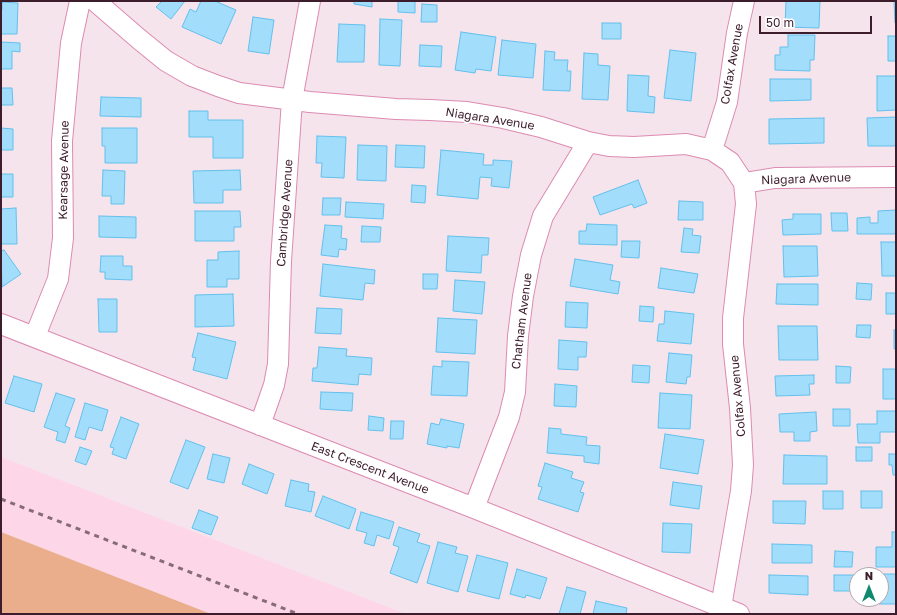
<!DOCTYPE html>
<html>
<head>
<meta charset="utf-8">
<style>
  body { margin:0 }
  #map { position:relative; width:897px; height:615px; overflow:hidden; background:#f6e4ec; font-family:"Golos Text",sans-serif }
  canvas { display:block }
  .frame { position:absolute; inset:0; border:2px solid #3d1d2c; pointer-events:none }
  .north { position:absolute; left:849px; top:567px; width:40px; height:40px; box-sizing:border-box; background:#fff; border:1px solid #b1a5ab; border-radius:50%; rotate:0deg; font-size:11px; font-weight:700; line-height:16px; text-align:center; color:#3d1d2c }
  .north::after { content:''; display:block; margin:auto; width:14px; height:18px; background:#0f8a6e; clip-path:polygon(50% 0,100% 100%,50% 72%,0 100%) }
  .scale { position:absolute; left:759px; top:16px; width:113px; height:18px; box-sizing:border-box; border:2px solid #3d1d2c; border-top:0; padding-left:5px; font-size:12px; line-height:14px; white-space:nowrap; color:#3d1d2c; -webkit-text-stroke:3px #fff; paint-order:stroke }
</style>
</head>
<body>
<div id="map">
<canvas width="897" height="615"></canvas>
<div class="frame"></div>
<div class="north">N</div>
<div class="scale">50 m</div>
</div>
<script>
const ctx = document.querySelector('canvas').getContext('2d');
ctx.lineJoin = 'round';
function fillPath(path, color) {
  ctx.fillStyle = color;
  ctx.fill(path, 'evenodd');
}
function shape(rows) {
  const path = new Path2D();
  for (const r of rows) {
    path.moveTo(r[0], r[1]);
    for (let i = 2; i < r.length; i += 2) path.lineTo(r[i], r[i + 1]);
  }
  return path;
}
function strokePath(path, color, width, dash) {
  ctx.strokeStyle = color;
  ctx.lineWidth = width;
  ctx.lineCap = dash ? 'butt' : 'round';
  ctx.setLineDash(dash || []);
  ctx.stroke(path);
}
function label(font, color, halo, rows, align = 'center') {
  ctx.font = font + ' "Golos Text",sans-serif';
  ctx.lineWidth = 3.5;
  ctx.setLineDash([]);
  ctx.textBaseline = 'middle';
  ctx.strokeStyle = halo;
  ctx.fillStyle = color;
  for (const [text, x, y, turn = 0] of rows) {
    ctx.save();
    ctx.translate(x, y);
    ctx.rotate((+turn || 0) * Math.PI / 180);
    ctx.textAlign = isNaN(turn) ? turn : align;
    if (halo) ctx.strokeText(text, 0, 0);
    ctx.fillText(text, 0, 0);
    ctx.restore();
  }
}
fillPath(shape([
  [1,457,406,614,211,614,1,532]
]), '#fdd7e7');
fillPath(shape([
  [1,532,211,614,1,614]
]), '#eaae8c');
const building = shape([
  [162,1,185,1,171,19,156,7,162,1],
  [201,1,215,1,236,10,221,44,182,27,190,9,196,12,201,1],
  [354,1,372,1,372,7,354,4,354,1],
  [398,1,415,1,415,13,398,12,398,1],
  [786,1,820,1,819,28,785,27,786,1],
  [894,1,896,1,896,23,895,23,894,1],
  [2,2,18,3,17,34,1,34,1,9,2,10,2,2],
  [422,4,437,5,437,22,421,22,422,4],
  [253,17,274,20,269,54,248,51,253,17],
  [380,19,402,20,400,66,379,65,380,19],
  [602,23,621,23,621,39,602,39,602,23],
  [339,24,365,25,364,62,337,62,339,24],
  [461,32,496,37,491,71,476,69,475,73,455,70,461,32],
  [788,35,815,35,814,60,810,60,810,71,775,70,775,55,780,55,780,47,788,47,788,35],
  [888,36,896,36,896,61,888,61,888,36],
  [502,40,536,44,533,78,498,75,502,40],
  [1,42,20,43,20,52,12,51,12,69,1,69,1,42],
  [420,45,442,46,441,67,419,66,420,45],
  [670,50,696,53,691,101,664,98,670,50],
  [545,51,555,52,554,60,568,60,567,71,571,71,570,91,543,90,545,51],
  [584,53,598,54,598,65,610,66,608,100,582,99,584,53],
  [628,75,649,76,648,96,655,97,654,113,627,111,628,75],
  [877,76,896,76,896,110,877,111,877,76],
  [770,79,811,79,811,100,770,101,770,79],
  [1,88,12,88,13,105,1,105,1,88],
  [101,97,141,98,141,117,100,116,101,97],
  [189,111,208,111,208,120,243,120,243,158,213,158,213,137,189,137,189,111],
  [896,117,896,146,868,146,867,118,896,117],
  [824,118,824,143,769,144,769,119,824,118],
  [1,128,13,129,13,150,1,150,1,128],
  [102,128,137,128,137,163,105,163,105,146,102,146,102,128],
  [317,136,346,137,344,178,321,177,322,163,316,163,317,136],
  [358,145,387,146,386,181,357,180,358,145],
  [396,145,425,146,424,168,395,167,396,145],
  [441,150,484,154,483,165,493,165,493,160,512,161,509,188,491,186,492,178,480,177,478,199,437,195,441,150],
  [103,170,125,171,124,204,111,204,111,196,102,196,103,170],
  [240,170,241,190,223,190,223,203,194,203,193,171,240,170],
  [1,174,13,174,13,197,1,197,1,174],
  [638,180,647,203,634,208,632,204,600,215,593,197,638,180],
  [412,185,426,186,425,203,411,202,412,185],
  [323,198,341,198,340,215,322,215,323,198],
  [679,201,703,202,703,220,678,220,679,201],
  [346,202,384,204,383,219,345,217,346,202],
  [16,208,17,244,1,244,1,209,16,208],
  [896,210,896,234,857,234,857,218,870,217,870,223,878,223,878,211,896,210],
  [195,211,240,211,241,227,234,227,234,241,195,241,195,211],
  [831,213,847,213,848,231,832,231,831,213],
  [793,214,821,214,821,234,783,235,782,220,793,219,793,214],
  [99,216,136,217,136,238,99,237,99,216],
  [587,224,617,225,617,245,579,244,579,231,586,231,587,224],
  [325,225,342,226,341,238,347,239,346,250,339,249,338,257,321,255,325,225],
  [362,226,381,227,380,242,361,242,362,226],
  [684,228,693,229,692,235,701,236,699,253,681,252,684,228],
  [448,236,489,238,488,255,482,255,481,273,446,271,448,236],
  [622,241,640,241,639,258,621,257,622,241],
  [881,242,896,242,896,276,882,276,881,242],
  [783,246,817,246,818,276,784,277,783,246],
  [4,250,21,274,2,287,1,251,4,250],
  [239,251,239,279,227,279,227,287,207,287,207,260,218,260,218,252,239,251],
  [101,256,123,256,123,266,132,266,132,280,105,279,105,272,100,272,101,256],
  [575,259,613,265,610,280,620,282,618,294,570,286,575,259],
  [323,264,375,270,374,284,365,283,363,300,320,296,323,264],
  [661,268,698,274,694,293,658,288,661,268],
  [423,274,438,274,437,289,423,289,423,274],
  [455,280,485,282,482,314,453,311,455,280],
  [857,283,872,284,871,300,856,299,857,283],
  [777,284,818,284,818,305,776,304,777,284],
  [886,293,896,293,896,314,886,314,886,293],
  [233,294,234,326,195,327,195,295,233,294],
  [98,299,117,299,117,332,99,332,98,299],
  [566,302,588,303,587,328,565,327,566,302],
  [640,306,654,307,653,322,639,321,640,306],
  [317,308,342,309,341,334,315,333,317,308],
  [665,311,694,314,691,344,657,341,659,324,664,324,665,311],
  [438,318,477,320,475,354,436,352,438,318],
  [857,325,871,325,870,338,856,337,857,325],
  [778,326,817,326,818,360,779,360,778,326],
  [894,330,896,330,896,349,894,349,894,330],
  [198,333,236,342,227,379,193,370,196,358,192,357,198,333],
  [559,340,587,342,586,357,578,357,578,370,558,369,559,340],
  [319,347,347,349,346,356,372,358,371,375,359,374,358,385,312,381,313,368,317,368,319,347],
  [669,353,692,355,690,377,687,377,686,384,666,382,669,353],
  [442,361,469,362,467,396,431,395,433,366,442,367,442,361],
  [633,365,650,366,649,383,632,382,633,365],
  [836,366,851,367,850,383,836,383,836,366],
  [883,369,896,369,896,399,883,399,883,369],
  [814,375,814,384,809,384,810,395,776,396,775,376,814,375],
  [14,376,42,384,34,412,5,403,14,376],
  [555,384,577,386,576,407,554,406,555,384],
  [321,392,353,393,352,411,320,409,321,392],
  [56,393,75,399,65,426,70,428,65,443,56,440,58,432,44,427,56,393],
  [660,393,692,395,690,429,658,428,660,393],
  [85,403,108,410,102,431,89,427,85,440,75,437,85,403],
  [833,409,850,409,850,426,833,426,833,409],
  [877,411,896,411,896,432,880,432,880,443,858,443,857,424,877,424,877,411],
  [816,412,817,431,810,432,810,441,794,441,794,432,780,432,779,414,816,412],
  [369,416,384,418,383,431,368,430,369,416],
  [121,417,139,424,126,459,112,454,114,448,110,447,121,417],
  [441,419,464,424,459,448,447,446,447,448,427,444,431,423,439,425,441,419],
  [391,421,404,421,403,439,390,439,391,421],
  [549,428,561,429,561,434,587,437,586,445,600,446,599,464,584,462,584,456,547,453,549,428],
  [665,434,704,440,698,474,660,468,665,434],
  [186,440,205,447,188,489,170,482,186,440],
  [80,447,92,451,86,465,75,461,80,447],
  [856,447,872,447,872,461,856,461,856,447],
  [213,454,230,458,224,483,207,479,213,454],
  [889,454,896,454,896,475,893,475,892,465,889,465,889,454],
  [784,455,827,456,827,484,783,484,784,455],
  [545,463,573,472,571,478,584,482,580,492,584,493,578,512,538,499,542,487,538,486,545,463],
  [249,464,274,474,267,494,242,484,249,464],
  [291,480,309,484,308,491,315,492,311,512,285,506,291,480],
  [673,482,702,486,699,509,670,505,673,482],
  [823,491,843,491,843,509,823,509,823,491],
  [861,491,882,491,882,508,861,508,861,491],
  [323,496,356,509,349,529,315,516,323,496],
  [773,501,806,501,805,524,773,523,773,501],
  [199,510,218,517,211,535,192,528,199,510],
  [361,512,394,522,389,539,377,535,374,546,364,543,367,533,356,530,361,512],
  [663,523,692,524,690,553,662,552,663,523],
  [399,527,420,534,417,542,430,546,417,583,390,573,399,547,393,545,399,527],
  [892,532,896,532,896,567,876,567,876,547,892,547,892,532],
  [438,542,457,547,455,553,468,556,458,592,427,583,438,542],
  [772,544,812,545,812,563,772,563,772,544],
  [835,551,853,552,852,567,834,567,835,551],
  [477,555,508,563,499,599,467,591,477,555],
  [517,569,547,578,540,599,526,595,525,598,510,594,517,569],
  [879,574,896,574,896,604,879,604,879,599,881,599,881,575,879,574],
  [769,575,808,576,808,595,769,593,769,575],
  [834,575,855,575,855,591,834,591,834,575],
  [567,587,586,592,580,614,559,614,567,587],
  [596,601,627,608,626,614,593,614,596,601]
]);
fillPath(building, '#a2ddfb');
strokePath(building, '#62c0ec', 1);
const minor = shape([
  [95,1,139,39,166,61,192,76,218,86,239,93,310,102,396,109,430,110,467,112,503,118,541,127,588,142,609,146,634,147,686,144,712,150,730,162,744,183,746,204,733,318,733,344,740,408,743,465,741,491,721,607],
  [712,150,727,102,737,33,744,1],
  [744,183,775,178,896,177],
  [1,324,474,508,739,614],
  [35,336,58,279,63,238,62,141,71,43,80,1],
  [260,425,274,385,278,364,281,261,292,100,310,1],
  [474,508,509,417,515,392,518,336,523,296,531,255,543,216,588,142]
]);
strokePath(minor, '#dc8bb1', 22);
strokePath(minor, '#fff', 20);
strokePath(shape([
  [1,499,298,614]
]), '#876c78', 3, [5, 5]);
label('12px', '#3d1d2c', '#fff', [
  ["Colfax Avenue",732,64,-80],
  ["Niagara Avenue",490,119,9],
  ["Kearsage Avenue",64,170,-89],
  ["Niagara Avenue",806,179,-2],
  ["Cambridge Avenue",285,213,-86],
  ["Chatham Avenue",522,321,-83],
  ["Colfax Avenue",738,396,-95],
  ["East Crescent Avenue",370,468,21]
]);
</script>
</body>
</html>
